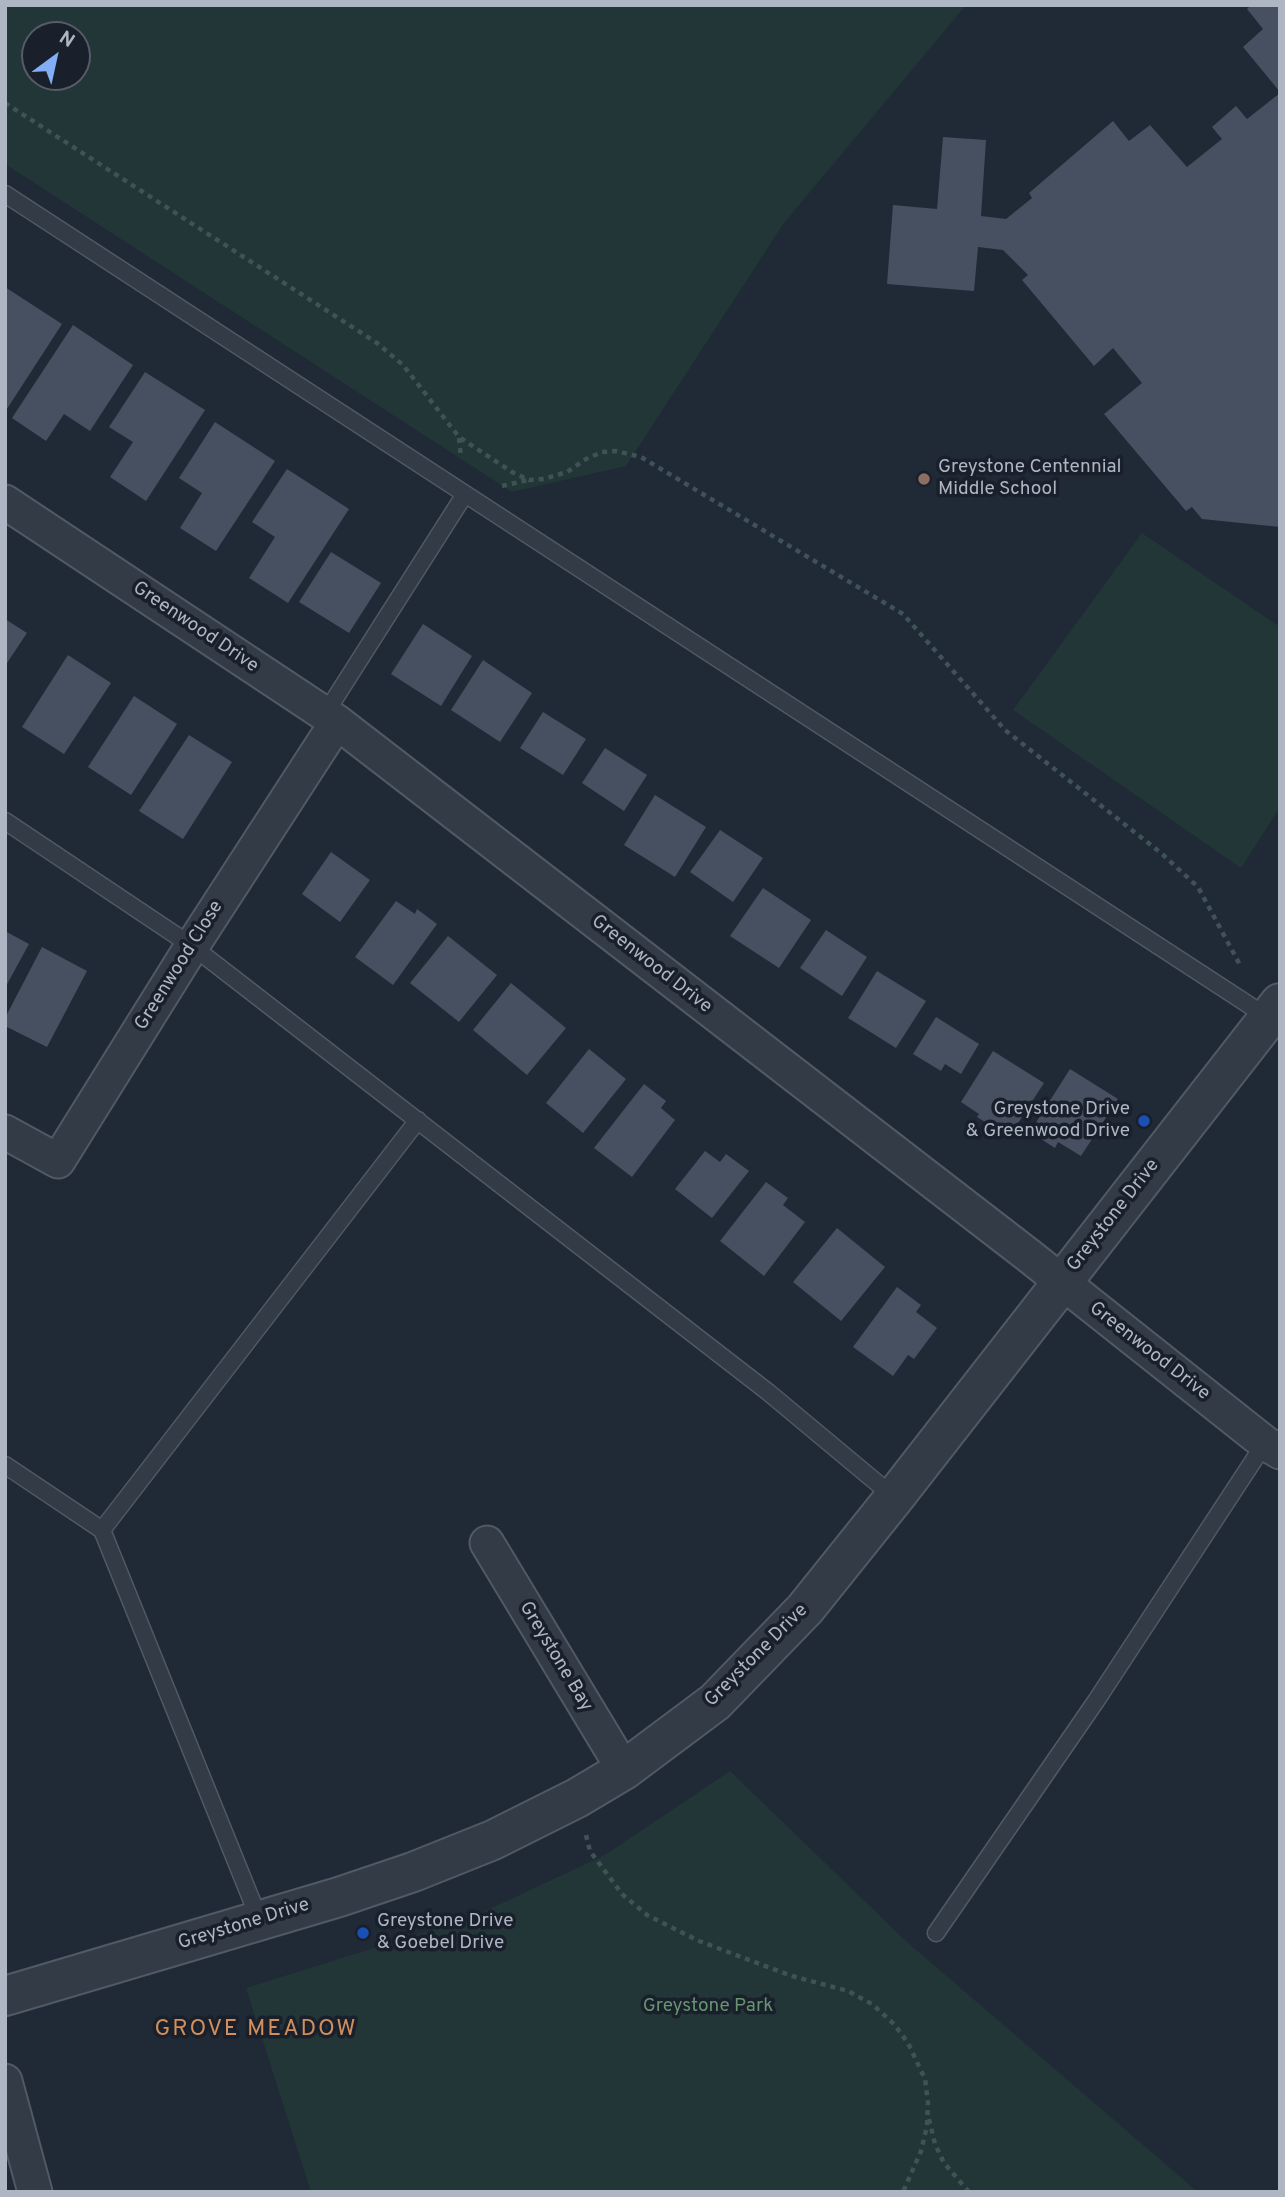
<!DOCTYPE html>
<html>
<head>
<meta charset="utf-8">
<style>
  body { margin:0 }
  #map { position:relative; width:1285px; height:2197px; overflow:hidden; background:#202936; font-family:Overpass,sans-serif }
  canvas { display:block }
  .frame { position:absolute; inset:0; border:7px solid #aeb6c4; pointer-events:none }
  .north { position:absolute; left:21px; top:21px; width:70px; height:70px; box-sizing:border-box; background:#19202b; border:2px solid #555c68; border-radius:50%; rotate:33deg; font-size:19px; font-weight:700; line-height:28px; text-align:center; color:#aeb6c4 }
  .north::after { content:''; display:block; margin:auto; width:24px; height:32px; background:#81aef5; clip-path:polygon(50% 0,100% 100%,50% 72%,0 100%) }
</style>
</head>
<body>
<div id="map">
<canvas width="1285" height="2197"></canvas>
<div class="frame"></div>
<div class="north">N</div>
</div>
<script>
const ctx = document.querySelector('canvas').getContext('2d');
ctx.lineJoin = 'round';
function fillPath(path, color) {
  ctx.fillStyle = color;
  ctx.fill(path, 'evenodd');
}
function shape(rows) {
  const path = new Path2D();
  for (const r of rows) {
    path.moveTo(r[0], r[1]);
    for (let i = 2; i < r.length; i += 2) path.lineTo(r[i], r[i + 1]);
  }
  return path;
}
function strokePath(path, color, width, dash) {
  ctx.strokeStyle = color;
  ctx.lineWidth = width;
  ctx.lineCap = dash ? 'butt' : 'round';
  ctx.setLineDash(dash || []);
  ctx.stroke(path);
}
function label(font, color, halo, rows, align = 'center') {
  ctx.font = font + ' Overpass,sans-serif';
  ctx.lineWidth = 7;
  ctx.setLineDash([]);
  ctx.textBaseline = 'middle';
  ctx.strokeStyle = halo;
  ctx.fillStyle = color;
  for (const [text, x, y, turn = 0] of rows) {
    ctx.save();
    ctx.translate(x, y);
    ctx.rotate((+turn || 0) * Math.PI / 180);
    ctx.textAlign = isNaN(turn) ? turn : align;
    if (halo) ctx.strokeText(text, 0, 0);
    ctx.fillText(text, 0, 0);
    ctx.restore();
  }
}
fillPath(shape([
  [5,5,966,5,784,223,626,466,512,492,5,164],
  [35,35,77,35,77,77,35,77],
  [1142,533,1280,627,1280,807,1241,868,1013,710],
  [730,1771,907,1942,1198,2192,311,2192,246,1988,470,1918,605,1855]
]), '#223537');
fillPath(shape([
  [1251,5,1280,5,1280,92,1243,47,1263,29,1247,9],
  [1280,93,1280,527,1202,519,1192,507,1186,511,1104,414,1142,383,1113,348,1094,366,1022,280,1028,275,1003,250,978,247,974,291,887,284,893,205,937,209,943,137,986,140,981,216,1006,219,1032,198,1029,193,1113,121,1129,141,1150,125,1187,167,1222,139,1212,127,1236,106,1247,119],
  [5,287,62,324,5,412],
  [73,325,133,365,90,431,64,414,46,441,12,418],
  [145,372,205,410,146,501,110,477,133,442,109,427],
  [215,422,275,461,216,551,180,528,202,493,179,478],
  [287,469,349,509,288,603,249,578,275,537,252,522],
  [331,552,381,583,349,633,299,602],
  [5,619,27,633,5,666],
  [423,624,472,656,441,706,391,674],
  [68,655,111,683,64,754,22,727],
  [483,660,532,693,500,742,451,710],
  [134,696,177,724,131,795,88,767],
  [543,712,586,739,563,775,520,748],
  [189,735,232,762,183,839,139,811],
  [605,748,647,775,624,811,582,783],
  [655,795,706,827,675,877,624,845],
  [720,830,763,858,733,902,690,872],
  [331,852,370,880,340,922,302,894],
  [763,888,811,920,779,968,730,936],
  [396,901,415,914,417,909,437,924,393,985,355,957],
  [826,930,867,957,842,996,800,968],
  [5,931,29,944,5,988],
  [448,936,497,975,459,1022,410,983],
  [42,947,87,971,47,1047,5,1026,5,1018],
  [877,971,926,1001,896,1048,848,1018],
  [511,983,566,1028,527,1075,473,1030],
  [936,1017,979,1044,961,1074,945,1064,941,1071,913,1054],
  [589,1049,626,1079,583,1133,546,1103],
  [993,1051,1044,1083,1009,1137,977,1117,979,1114,961,1102],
  [1070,1069,1118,1099,1081,1156,1058,1142,1055,1148,1030,1132],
  [644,1084,666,1101,661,1108,675,1120,632,1177,594,1148],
  [705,1151,720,1162,726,1154,749,1171,712,1218,675,1189],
  [766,1182,788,1198,783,1205,805,1222,764,1276,720,1241],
  [837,1228,885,1267,841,1321,793,1282],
  [897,1287,921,1305,916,1312,937,1328,914,1359,908,1355,893,1376,853,1347]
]), '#465060');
const service = shape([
  [5,194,1269,1018],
  [325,714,465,494],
  [5,821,192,946,768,1392,894,1497],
  [5,1465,102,1530,260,1921],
  [102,1530,418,1120],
  [936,1933,1096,1701,1265,1443]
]);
const minor = shape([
  [5,502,337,722,1028,1255,1265,1443,1280,1452],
  [5,1132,58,1161,192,946,337,722],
  [487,1543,624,1770],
  [5,2081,35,2192]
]);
const tertiary = shape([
  [5,1996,339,1897,413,1872,493,1840,577,1798,624,1770,715,1702,805,1609,894,1498,1280,1003]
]);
strokePath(service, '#515965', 19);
strokePath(minor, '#515965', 37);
strokePath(tertiary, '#515965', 42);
strokePath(shape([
  [5,103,377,343,403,365,459,437,512,472,529,480,544,479,567,472,586,459,602,452,616,451,641,457,903,614,1005,730,1161,853,1198,887,1240,965],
  [459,438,461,457],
  [502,486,528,480],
  [586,1835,590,1851,622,1894,647,1915,699,1941,792,1976,848,1991,872,2004,894,2024,908,2043,925,2079,928,2103,927,2126,921,2151,903,2192],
  [929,2119,935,2144,944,2163,969,2192]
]), '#3f5255', 4.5, [5, 5]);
strokePath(service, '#333b47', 16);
strokePath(minor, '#333b47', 33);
strokePath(tertiary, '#333b47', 38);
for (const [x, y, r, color] of [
  [924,479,7,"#8d6e63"],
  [1144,1121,7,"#1a4fb4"],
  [363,1933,7,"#1a4fb4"]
]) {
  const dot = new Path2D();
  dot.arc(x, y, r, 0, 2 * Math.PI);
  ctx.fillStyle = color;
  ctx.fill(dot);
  strokePath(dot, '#19202b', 2.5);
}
label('19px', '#aeb6c4', '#19202b', [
  ["Greystone Centennial",938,468],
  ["Middle School",938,490],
  ["Greystone Drive",1130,1110,"right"],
  ["& Greenwood Drive",1130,1132,"right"],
  ["Greystone Drive",377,1922],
  ["& Goebel Drive",377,1944]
], 'left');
label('19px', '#aeb6c4', '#19202b', [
  ["Greenwood Drive",195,628,34],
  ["Greenwood Drive",651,965,38],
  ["Greenwood Close",180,966,-58],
  ["Greystone Drive",1114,1216,-52],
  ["Greenwood Drive",1149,1352,38],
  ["Greystone Drive",757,1656,-45],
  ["Greystone Bay",555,1657,59],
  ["Greystone Drive",244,1925,-17]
]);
label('19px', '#669370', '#19202b', [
  ["Greystone Park",708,2007]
]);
ctx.letterSpacing = '2px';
label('23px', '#d08f5c', '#19202b', [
  ["GROVE MEADOW",256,2030]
]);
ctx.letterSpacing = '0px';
</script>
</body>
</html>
